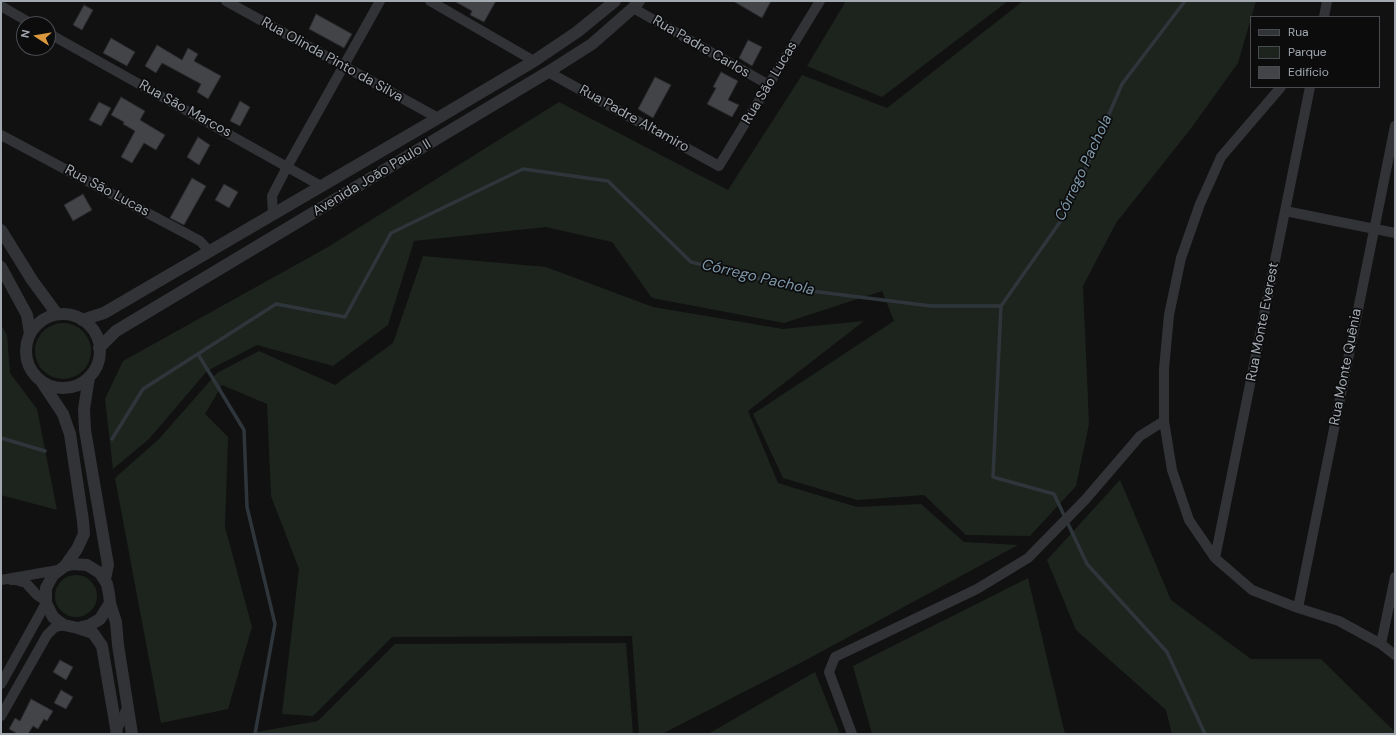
<!DOCTYPE html>
<html>
<head>
<meta charset="utf-8">
<style>
  body { margin:0 }
  #map { position:relative; width:1396px; height:735px; overflow:hidden; background:#111112; font-family:"DM Sans",sans-serif }
  canvas { display:block }
  .frame { position:absolute; inset:0; border:2px solid #a3a9b1; pointer-events:none }
  .legend { position:absolute; left:1250px; top:16px; width:130px; height:72px; box-sizing:border-box; background:#0c0c0d; border:1px solid #484b4f; margin:0; padding:5px 7px; list-style:none; font-size:12px; color:#a3a9b1 }
  .legend li { display:flex; align-items:center; gap:8px; height:20px }
  .legend b { width:20px; border:1px solid #484b4f }
  .north { position:absolute; left:16px; top:16px; width:40px; height:40px; box-sizing:border-box; background:#0c0c0d; border:1px solid #484b4f; border-radius:50%; rotate:282deg; font-size:11px; font-weight:700; line-height:16px; text-align:center; color:#a3a9b1 }
  .north::after { content:''; display:block; margin:auto; width:14px; height:18px; background:#db983f; clip-path:polygon(50% 0,100% 100%,50% 72%,0 100%) }
</style>
</head>
<body>
<div id="map">
<canvas width="1396" height="735"></canvas>
<div class="frame"></div>
<ul class="legend">
<li><b style="height:5px;background:#323336"></b>Rua</li>
<li><b style="height:11px;background:#1d241e"></b>Parque</li>
<li><b style="height:11px;background:#424447"></b>Edifício</li>
</ul>
<div class="north">N</div>
</div>
<script>
const ctx = document.querySelector('canvas').getContext('2d');
ctx.lineJoin = 'round';
function fillPath(path, color) {
  ctx.fillStyle = color;
  ctx.fill(path, 'evenodd');
}
function shape(rows) {
  const path = new Path2D();
  for (const r of rows) {
    if (r.length === 3) {
      path.moveTo(r[0] + r[2], r[1]);
      path.arc(r[0], r[1], r[2], 0, 2 * Math.PI);
      continue;
    }
    path.moveTo(r[0], r[1]);
    for (let i = 2; i < r.length; i += 2) path.lineTo(r[i], r[i + 1]);
  }
  return path;
}
function strokePath(path, color, width, dash) {
  ctx.strokeStyle = color;
  ctx.lineWidth = width;
  ctx.lineCap = dash ? 'butt' : 'round';
  ctx.setLineDash(dash || []);
  ctx.stroke(path);
}
function label(font, color, halo, rows, align = 'center') {
  ctx.font = font + ' "DM Sans",sans-serif';
  ctx.lineWidth = 3.5;
  ctx.setLineDash([]);
  ctx.textBaseline = 'middle';
  ctx.strokeStyle = halo;
  ctx.fillStyle = color;
  for (const [text, x, y, turn = 0] of rows) {
    ctx.save();
    ctx.translate(x, y);
    ctx.rotate((+turn || 0) * Math.PI / 180);
    ctx.textAlign = isNaN(turn) ? turn : align;
    if (halo) ctx.strokeText(text, 0, 0);
    ctx.fillText(text, 0, 0);
    ctx.restore();
  }
}
fillPath(shape([
  [846,1,1008,1,882,97,807,66],
  [1023,1,1256,1,1238,63,1192,127,1116,223,1083,286,1089,424,1076,486,1030,536,966,535,924,495,857,500,783,478,753,414,894,321,882,291,784,323,652,298,612,242,546,227,414,241,388,325,333,366,257,345,207,371,149,439,113,469,105,399,123,361,328,247,559,102,728,190,802,75,887,108],
  [423,256,546,267,653,307,783,329,864,321,748,411,778,483,857,507,921,504,964,542,1018,545,806,660,662,734,639,734,632,636,392,637,313,716,282,714,299,569,271,496,267,404,222,385,205,414,228,437,225,527,252,627,228,709,161,723,115,478,159,439,217,373,259,351,335,385,393,343],
  [63,351,28],
  [1,325,7,335,10,373,37,409,57,510,1,495],
  [1120,480,1171,600,1251,659,1321,659,1395,732,1395,734,1172,734,1166,710,1076,630,1047,560],
  [76,596,21],
  [1028,578,1065,734,872,734,853,666],
  [626,643,633,734,246,734,318,721,395,644],
  [815,672,840,734,708,734]
]), '#1d241e');
strokePath(shape([
  [1001,306,993,477,1054,494,1087,564,1167,652,1205,734],
  [1001,306,1067,212,1122,84,1185,1],
  [198,354,244,430,247,507,275,624,255,734],
  [1,438,45,451],
  [112,439,143,389,276,304,345,317,391,233,523,169,608,181,691,262,811,291,931,306,1001,306]
]), '#2e363b', 3.5);
const building = shape([
  [454,1,496,1,484,22,470,15,472,11,454,1],
  [733,1,771,1,762,18,733,1],
  [84,5,93,10,82,30,73,25,84,5],
  [316,14,352,34,344,48,309,29,316,14],
  [111,38,135,52,127,66,103,53,111,38],
  [748,40,762,47,752,66,739,58,748,40],
  [157,45,182,60,188,48,198,54,194,61,221,76,208,99,197,92,201,84,162,63,156,73,145,66,157,45],
  [721,72,738,81,728,100,739,105,732,117,707,104,716,88,713,87,721,72],
  [655,77,671,85,653,118,638,109,655,77],
  [121,97,145,111,140,120,165,135,156,150,144,143,132,163,121,157,135,131,123,124,124,122,111,115,121,97],
  [240,101,250,107,240,126,230,121,240,101],
  [99,102,111,108,101,126,89,120,99,102],
  [198,137,210,145,199,165,187,157,198,137],
  [192,178,206,186,184,225,170,218,192,178],
  [224,184,238,192,229,208,215,200,224,184],
  [83,194,92,210,73,221,64,205,83,194],
  [60,660,73,667,66,680,53,672,60,660],
  [61,690,73,697,66,709,54,703,61,690],
  [31,699,53,711,47,721,44,719,38,729,33,726,28,734,18,734,9,729,15,718,20,721,31,699]
]);
fillPath(building, '#424447');
strokePath(building, '#2b2b2e', 1);
strokePath(shape([
  [226,1,438,118],
  [430,1,534,61],
  [1,6,32,24],
  [633,8,769,85],
  [1324,17,1327,1],
  [48,33,321,186],
  [548,72,719,166,820,1],
  [1281,87,1221,157,1200,204,1181,258,1169,315,1164,369,1164,421,1172,470,1189,520,1215,558,1252,590,1298,608,1339,621,1381,644,1395,655],
  [1,135,200,241,210,252],
  [1285,211,1395,233],
  [273,215,272,196,287,167,380,1],
  [1215,558,1310,87],
  [1,580,58,570],
  [11,580,16,580,26,583,37,595,46,601],
  [1298,608,1395,126],
  [1381,644,1395,577],
  [1,684,46,603],
  [1,716,47,635,55,627,64,625],
  [115,734,127,708],
  [852,734,829,672,835,657,977,589,1028,558,1085,500,1140,436,1164,421]
]), '#323336', 10);
strokePath(shape([
  [1,230,32,280,57,314],
  [1,267,27,315,30,334],
  [63,351,37],
  [82,320,104,313,438,118,534,61,577,32,615,1],
  [99,348,116,331,548,72,592,44,633,8,639,1],
  [89,377,84,409,85,430,108,565,105,579],
  [41,381,63,414,70,434,83,521,84,534,77,549,65,566],
  [110,603,116,622,118,645,132,734],
  [78,628,90,625,100,619,110,603,109,594,107,584,100,573,87,565,72,564,65,566,53,575,46,588,46,603,53,617,58,621,64,625,78,628,93,633,102,646,117,734]
]), '#323336', 12);
label('14px', '#a3a9b1', '#0c0c0d', [
  ["Rua Padre Carlos",701,47,30],
  ["Rua Olinda Pinto da Silva",332,60,29],
  ["Rua São Lucas",770,83,-59],
  ["Rua São Marcos",185,109,29],
  ["Rua Padre Altamiro",634,119,29],
  ["Avenida João Paulo II",372,178,-31],
  ["Rua São Lucas",107,191,28],
  ["Rua Monte Everest",1263,322,-79],
  ["Rua Monte Quênia",1346,367,-79]
]);
label('italic 15px', '#7e98a9', '#0c0c0d', [
  ["Córrego Pachola",1084,168,-65],
  ["Córrego Pachola",758,278,13]
]);
</script>
</body>
</html>
